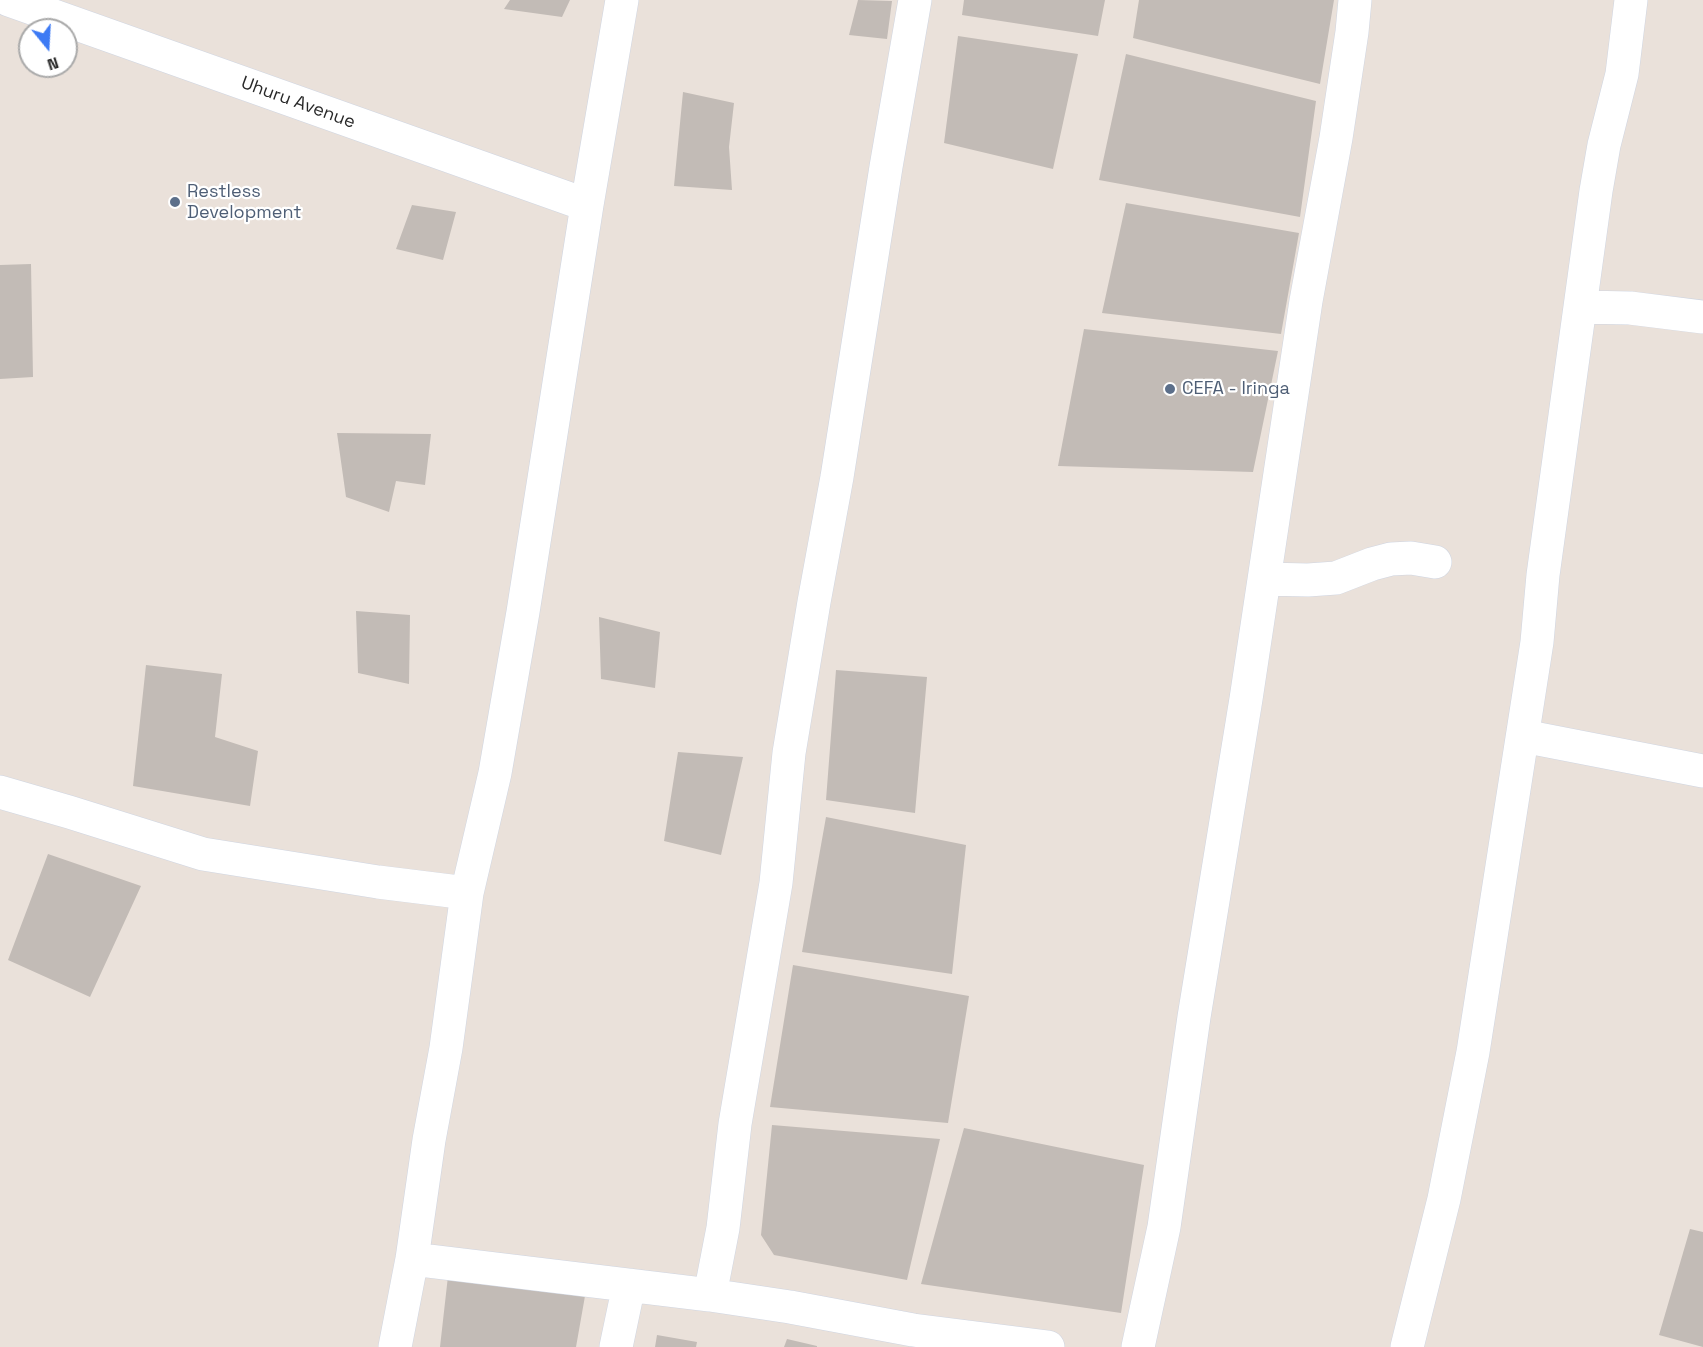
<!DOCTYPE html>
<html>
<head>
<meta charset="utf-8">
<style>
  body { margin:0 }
  #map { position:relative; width:1703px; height:1347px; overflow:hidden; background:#eae1da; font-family:"Space Grotesk",sans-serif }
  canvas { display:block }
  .north { position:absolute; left:18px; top:18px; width:60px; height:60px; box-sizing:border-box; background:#fff; border:2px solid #a9a9a9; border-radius:50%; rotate:162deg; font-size:16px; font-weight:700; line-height:24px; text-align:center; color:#282828 }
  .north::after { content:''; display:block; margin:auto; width:21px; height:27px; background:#3d7af4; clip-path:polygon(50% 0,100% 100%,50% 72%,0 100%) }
</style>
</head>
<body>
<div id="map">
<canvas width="1703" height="1347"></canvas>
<div class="north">N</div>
</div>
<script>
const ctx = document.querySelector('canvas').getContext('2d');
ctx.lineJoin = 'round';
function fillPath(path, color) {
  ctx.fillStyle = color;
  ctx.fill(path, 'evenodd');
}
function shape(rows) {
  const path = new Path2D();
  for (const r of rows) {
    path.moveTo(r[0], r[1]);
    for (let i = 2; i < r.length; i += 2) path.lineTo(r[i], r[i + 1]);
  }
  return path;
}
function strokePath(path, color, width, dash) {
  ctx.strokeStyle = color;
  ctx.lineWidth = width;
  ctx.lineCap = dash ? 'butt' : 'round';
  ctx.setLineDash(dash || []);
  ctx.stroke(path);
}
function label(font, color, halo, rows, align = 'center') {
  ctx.font = font + ' "Space Grotesk",sans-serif';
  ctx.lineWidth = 4.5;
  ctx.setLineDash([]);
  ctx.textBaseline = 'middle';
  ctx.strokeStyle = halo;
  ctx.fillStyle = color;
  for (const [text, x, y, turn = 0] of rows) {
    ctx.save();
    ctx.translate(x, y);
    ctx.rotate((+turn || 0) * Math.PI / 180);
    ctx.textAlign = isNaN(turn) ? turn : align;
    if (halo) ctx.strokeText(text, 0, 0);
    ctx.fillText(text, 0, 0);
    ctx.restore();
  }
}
fillPath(shape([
  [510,0,570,0,562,17,504,9],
  [858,0,892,1,887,39,849,35],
  [964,0,1105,0,1098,36,962,15],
  [1139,0,1334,0,1320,84,1133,38],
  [958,36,1078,54,1053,169,944,143],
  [1126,54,1316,101,1300,217,1099,180],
  [683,92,734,103,729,147,732,190,674,186],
  [1126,203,1299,233,1281,334,1102,313],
  [412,205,456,212,443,260,396,249],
  [31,264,33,377,0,379,0,265],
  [1084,329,1278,351,1253,472,1058,466],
  [337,433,431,434,425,485,396,481,389,512,346,497],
  [356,611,410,615,409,684,358,673],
  [599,617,660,632,655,688,601,679],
  [146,665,222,674,215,737,258,751,250,806,133,786],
  [836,670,927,677,915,813,826,800],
  [678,752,743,757,721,855,664,841],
  [826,817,966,845,952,974,802,952],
  [48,854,141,886,90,997,8,960],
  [793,965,969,996,948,1123,770,1107],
  [772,1125,940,1139,907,1280,774,1255,761,1235],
  [964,1128,1144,1165,1121,1313,921,1284],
  [1690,1229,1703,1232,1703,1347,1659,1335],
  [448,1276,585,1296,576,1347,440,1347],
  [657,1335,697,1342,696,1347,655,1347],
  [787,1339,817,1346,817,1347,784,1347]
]), '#c2bbb6');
const minor = shape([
  [9,0,587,205],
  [1581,307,1630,308,1703,317],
  [1264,579,1308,580,1336,578,1372,564,1391,559,1411,558,1435,562],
  [1523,736,1703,771],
  [0,792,69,812,203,854,378,882,467,893],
  [412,1259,710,1295,790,1307,913,1330,1048,1347],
  [710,1295,723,1228,735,1124,776,883,789,753,814,602,837,477,886,167,915,0],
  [395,1347,412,1259,429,1140,446,1048,467,893,495,773,523,612,587,205,622,0],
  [616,1347,629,1285],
  [1138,1347,1164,1227,1194,1017,1246,699,1306,301,1336,138,1352,32,1355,0],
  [1407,1347,1444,1199,1473,1052,1537,642,1543,575,1596,191,1604,145,1622,74,1631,0]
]);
strokePath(minor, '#cfd5e1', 34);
strokePath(minor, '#fff', 33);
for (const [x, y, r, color] of [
  [175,202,6,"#5c6f8a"],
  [1170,389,6,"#5c6f8a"]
]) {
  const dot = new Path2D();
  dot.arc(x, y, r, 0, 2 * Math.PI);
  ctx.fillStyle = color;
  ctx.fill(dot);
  strokePath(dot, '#fff', 2);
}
label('18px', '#282828', '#fff', [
  ["Uhuru Avenue",298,103,20]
]);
label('18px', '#4e5e75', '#fff', [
  ["Restless",187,192],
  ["Development",187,213],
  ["CEFA - Iringa",1182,389]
], 'left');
</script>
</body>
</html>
